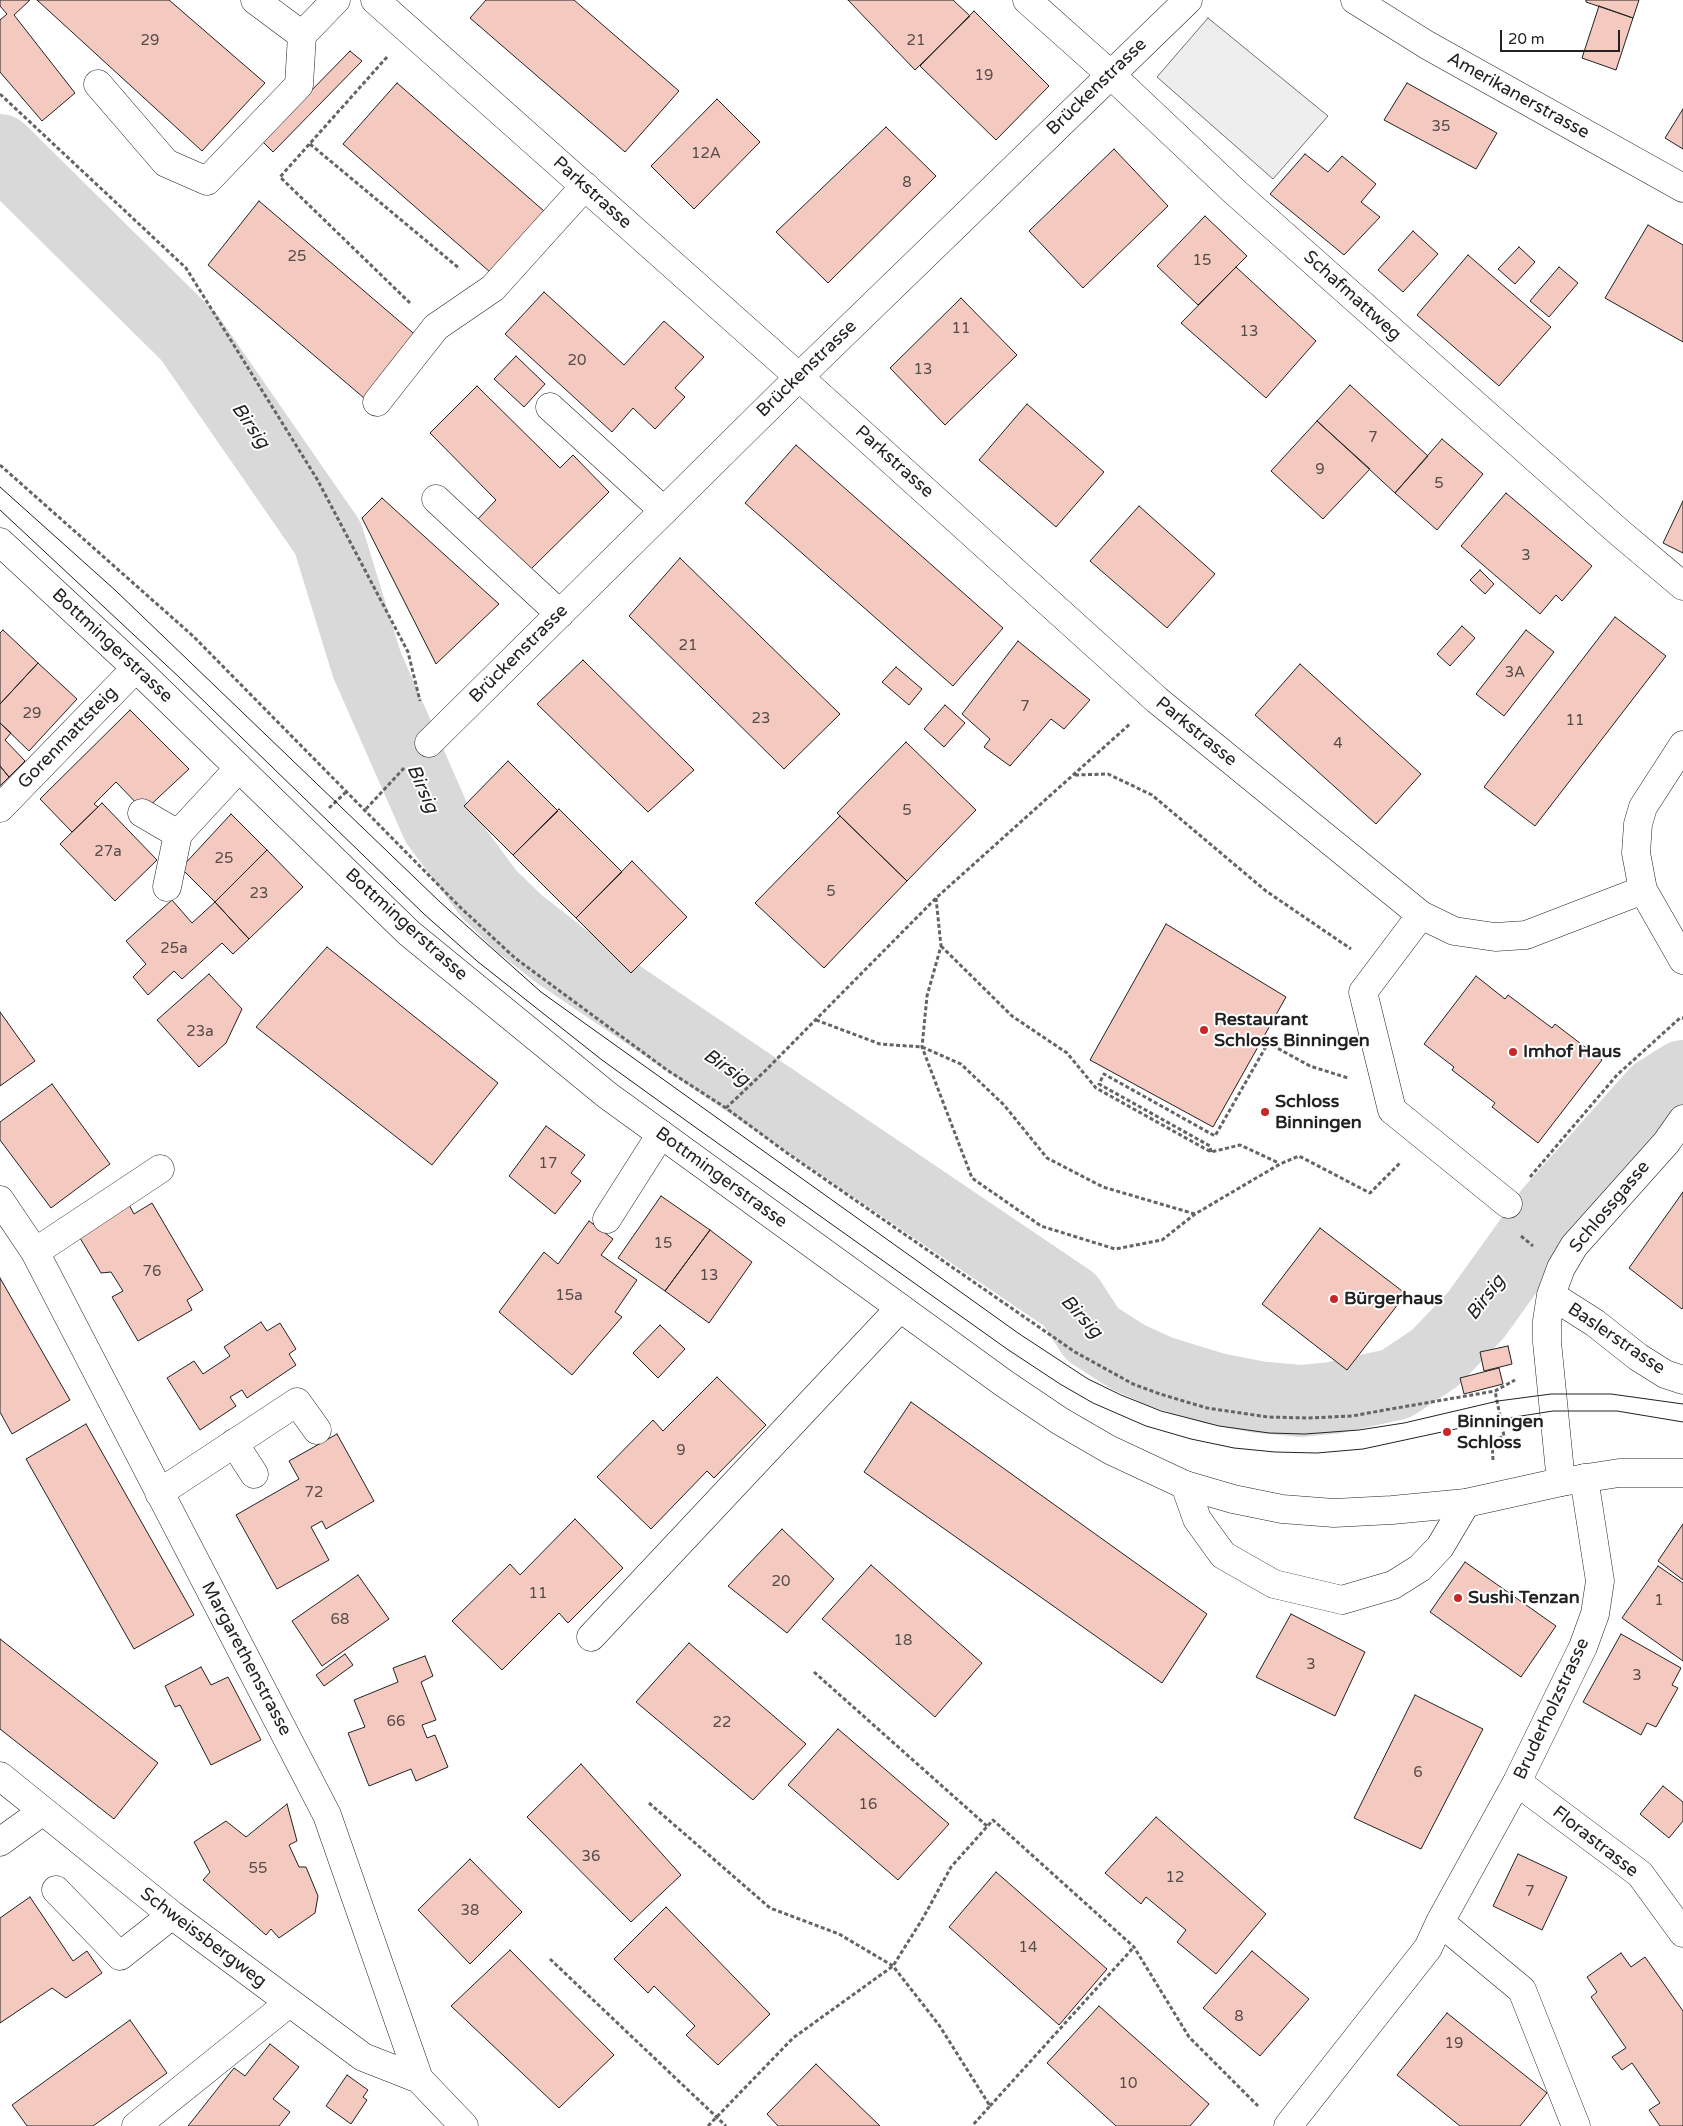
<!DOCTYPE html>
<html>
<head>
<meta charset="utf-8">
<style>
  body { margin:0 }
  #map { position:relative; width:1683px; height:2126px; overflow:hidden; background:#fff; font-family:"Varela Round",sans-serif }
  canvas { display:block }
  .scale { position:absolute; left:1500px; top:30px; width:120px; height:22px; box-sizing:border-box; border:2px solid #222; border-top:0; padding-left:6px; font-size:15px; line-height:18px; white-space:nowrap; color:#222; -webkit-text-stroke:4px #fff; paint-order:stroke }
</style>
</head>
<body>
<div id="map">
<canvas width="1683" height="2126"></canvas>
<div class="scale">20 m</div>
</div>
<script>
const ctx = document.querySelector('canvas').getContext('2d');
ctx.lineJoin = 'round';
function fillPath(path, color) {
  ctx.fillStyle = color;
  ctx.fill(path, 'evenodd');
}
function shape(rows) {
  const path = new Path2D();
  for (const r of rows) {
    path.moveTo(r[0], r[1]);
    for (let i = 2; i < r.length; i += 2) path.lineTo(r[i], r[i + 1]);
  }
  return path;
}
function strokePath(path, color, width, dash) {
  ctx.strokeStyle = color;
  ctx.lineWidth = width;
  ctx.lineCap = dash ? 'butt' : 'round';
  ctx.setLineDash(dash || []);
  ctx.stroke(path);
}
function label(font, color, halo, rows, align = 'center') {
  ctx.font = font + ' "Varela Round",sans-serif';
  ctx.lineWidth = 4;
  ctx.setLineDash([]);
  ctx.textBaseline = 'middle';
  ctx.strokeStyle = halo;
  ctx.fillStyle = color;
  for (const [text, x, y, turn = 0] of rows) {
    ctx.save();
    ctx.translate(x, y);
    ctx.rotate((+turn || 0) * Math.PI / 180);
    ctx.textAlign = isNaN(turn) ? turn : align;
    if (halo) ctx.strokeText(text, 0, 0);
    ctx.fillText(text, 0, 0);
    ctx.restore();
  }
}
const green = shape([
  [1208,18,1328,116,1273,179,1157,77,1208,18]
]);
fillPath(green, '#eee');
strokePath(green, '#6f6f6f', 1);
strokePath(shape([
  [0,150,189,337,328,538,367,665,437,824,489,894,520,924,561,956,1070,1300,1092,1334,1128,1357,1161,1372,1213,1388,1258,1397,1301,1401,1332,1398,1396,1384,1435,1358,1476,1315,1550,1212,1656,1093,1683,1076]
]), '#d9d9d9', 72);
const building = shape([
  [0,0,30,0,14,15,75,93,42,121,0,72,0,20,7,14,0,6,0,0],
  [37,0,169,0,265,83,202,151,37,0],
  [486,0,574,0,679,91,625,152,470,18,486,0],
  [848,0,953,0,970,16,915,70,848,0],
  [1586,0,1639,0,1633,18,1586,2,1586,0],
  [1599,6,1633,18,1616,70,1582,58,1599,6],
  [974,11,1049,86,996,140,920,66,974,11],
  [350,51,362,61,273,152,262,141,350,51],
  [397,83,552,218,498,279,343,144,397,83],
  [1407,83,1497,133,1476,169,1384,120,1407,83],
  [717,99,760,142,694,209,651,166,717,99],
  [1683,109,1683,149,1665,138,1683,109],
  [886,127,936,176,828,283,776,232,886,127],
  [1114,149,1168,206,1083,288,1029,231,1114,149],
  [1305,154,1328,172,1342,156,1376,184,1361,202,1380,217,1344,255,1270,194,1305,154],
  [259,201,419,338,364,398,208,265,259,201],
  [1205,216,1247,256,1198,305,1157,266,1205,216],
  [1648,225,1683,245,1683,342,1605,298,1648,225],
  [1413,231,1438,254,1403,292,1378,270,1413,231],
  [1519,247,1535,262,1515,284,1498,269,1519,247],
  [1468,255,1551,327,1499,386,1417,315,1468,255],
  [1236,267,1316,341,1266,398,1181,323,1236,267],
  [1559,267,1578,283,1549,317,1530,301,1559,267],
  [544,292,624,365,664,321,704,357,675,388,685,397,655,429,633,408,612,432,505,334,544,292],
  [961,298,1017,355,945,425,890,368,961,298],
  [516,356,545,384,524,407,494,379,516,356],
  [1350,385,1428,456,1395,493,1317,421,1350,385],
  [477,386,560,468,573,455,609,492,528,572,477,520,496,500,430,433,477,386],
  [1027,404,1104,472,1056,527,979,460,1027,404],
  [1317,421,1370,469,1323,519,1271,471,1317,421],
  [1442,439,1483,474,1437,530,1395,493,1442,439],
  [796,445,1003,628,953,686,745,503,796,445],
  [1506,493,1592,566,1562,601,1556,595,1540,614,1461,546,1506,493],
  [382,498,499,604,436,664,362,518,382,498],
  [1683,501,1683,553,1663,543,1683,501],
  [1139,506,1215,574,1167,628,1090,561,1139,506],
  [680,558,840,714,784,769,629,616,680,558],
  [1480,570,1494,584,1485,594,1470,580,1480,570],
  [1615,617,1666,656,1535,826,1484,787,1615,617],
  [1462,626,1475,638,1450,666,1437,654,1462,626],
  [3,630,38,663,0,704,0,633,3,630],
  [1526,630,1554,652,1504,716,1476,694,1526,630],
  [1018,641,1090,700,1064,729,1051,719,1010,766,984,747,990,739,962,714,1018,641],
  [583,660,694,770,648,812,537,704,583,660],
  [38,663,77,699,29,751,0,723,0,704,38,663],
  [1300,664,1421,774,1376,824,1255,715,1300,664],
  [896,667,922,689,909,705,882,682,896,667],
  [945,705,965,723,944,747,924,729,945,705],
  [130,710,189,769,144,811,116,782,94,804,98,807,72,832,40,799,130,710],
  [0,723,11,733,5,740,25,761,9,777,0,766,0,723],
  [906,742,976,810,907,881,837,813,906,742],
  [508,761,558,811,513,855,464,806,508,761],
  [0,766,9,777,0,786,0,766],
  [102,803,157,860,115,901,60,844,102,803],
  [559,809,622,872,576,918,513,855,559,809],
  [231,814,267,850,215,902,181,868,231,814],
  [840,816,907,881,824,968,755,903,840,816],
  [267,850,303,887,249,939,215,902,267,850],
  [632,861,687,917,631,973,576,918,632,861],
  [172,900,192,923,215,902,249,939,233,954,222,943,182,979,174,971,148,995,133,977,146,964,126,941,172,900],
  [1166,924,1286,997,1213,1127,1090,1060,1166,924],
  [327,947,498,1083,432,1165,256,1027,327,947],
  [209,974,242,1009,226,1043,199,1067,157,1020,209,974],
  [1476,976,1505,999,1508,995,1552,1028,1555,1024,1602,1060,1538,1143,1492,1107,1495,1103,1452,1070,1454,1067,1424,1044,1476,976],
  [0,1012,35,1061,0,1086,0,1012],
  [52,1084,110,1164,51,1208,0,1140,0,1122,52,1084],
  [546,1126,585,1155,571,1173,581,1181,555,1214,509,1176,546,1126],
  [1683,1192,1683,1307,1682,1309,1629,1268,1683,1192],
  [661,1196,710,1230,665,1291,618,1258,661,1196],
  [128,1203,134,1214,152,1203,203,1290,187,1300,192,1310,138,1341,112,1297,123,1291,111,1272,101,1273,77,1233,128,1203],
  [589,1221,613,1239,601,1255,637,1280,615,1312,622,1317,572,1375,499,1312,544,1252,558,1264,589,1221],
  [1320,1228,1406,1294,1347,1370,1262,1304,1320,1228],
  [710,1230,752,1262,709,1323,665,1291,710,1230],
  [0,1278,70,1400,12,1434,0,1412,0,1278],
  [261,1322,267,1331,280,1323,296,1349,289,1354,296,1365,247,1398,242,1390,230,1397,236,1406,200,1430,167,1378,194,1361,203,1374,230,1356,224,1347,261,1322],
  [660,1325,685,1349,658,1378,633,1353,660,1325],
  [1508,1346,1512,1364,1484,1371,1480,1352,1508,1346],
  [1499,1368,1503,1384,1464,1394,1460,1378,1499,1368],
  [717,1377,766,1425,714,1478,707,1471,651,1529,597,1477,653,1420,663,1431,717,1377],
  [911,1402,1207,1614,1162,1683,864,1472,911,1402],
  [86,1424,194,1615,134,1649,26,1459,86,1424],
  [337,1434,374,1501,326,1529,322,1521,311,1527,329,1560,277,1589,236,1515,299,1479,289,1461,337,1434],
  [575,1519,623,1568,568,1623,559,1613,502,1670,452,1621,510,1564,520,1575,575,1519],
  [1683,1524,1683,1580,1658,1561,1683,1524],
  [782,1529,834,1579,787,1633,728,1586,782,1529],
  [1465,1562,1556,1626,1521,1677,1430,1612,1465,1562],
  [871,1565,982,1663,935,1717,822,1619,871,1565],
  [1658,1566,1683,1583,1683,1661,1622,1618,1658,1566],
  [358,1575,389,1619,322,1666,292,1621,358,1575],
  [1291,1614,1365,1652,1335,1716,1256,1677,1291,1614],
  [1621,1634,1681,1668,1672,1685,1678,1688,1656,1727,1647,1723,1641,1735,1583,1702,1621,1634],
  [0,1639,158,1763,114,1819,0,1729,0,1639],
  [689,1643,806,1744,753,1800,636,1702,689,1643],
  [345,1654,353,1665,324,1686,316,1675,345,1654],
  [425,1656,433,1676,421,1682,436,1720,422,1725,427,1738,435,1735,448,1767,416,1781,411,1769,369,1786,348,1733,365,1727,354,1700,398,1682,393,1668,425,1656],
  [201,1667,211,1685,228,1677,261,1740,211,1765,180,1705,175,1707,165,1686,201,1667],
  [1415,1695,1483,1729,1421,1849,1354,1818,1415,1695],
  [838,1729,949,1824,898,1880,788,1785,838,1729],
  [581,1764,681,1875,631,1922,527,1817,581,1764],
  [1663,1786,1683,1802,1683,1821,1669,1838,1640,1814,1663,1786],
  [287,1804,297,1841,289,1845,299,1867,306,1867,318,1896,315,1913,279,1938,271,1929,266,1935,203,1880,210,1872,194,1842,226,1821,246,1837,287,1804],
  [1156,1817,1266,1914,1216,1974,1177,1942,1186,1930,1146,1897,1141,1904,1105,1873,1156,1817],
  [1518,1854,1567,1877,1542,1930,1493,1906,1518,1854],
  [470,1859,522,1912,470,1964,418,1910,470,1859],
  [996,1872,1107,1969,1059,2025,949,1927,996,1872],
  [30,1897,73,1961,87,1951,102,1973,66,1998,52,1988,0,2023,0,1918,30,1897],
  [666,1907,770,2014,718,2065,686,2035,695,2026,654,1986,648,1993,614,1959,666,1907],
  [510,1950,614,2055,559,2108,451,2006,510,1950],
  [1252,1951,1309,1999,1260,2056,1203,2008,1252,1951],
  [1621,1953,1631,1967,1645,1957,1683,2011,1683,2126,1660,2126,1649,2110,1660,2103,1632,2063,1622,2070,1612,2057,1626,2048,1591,1997,1597,1992,1587,1977,1621,1953],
  [1099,2006,1209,2104,1190,2126,1116,2126,1047,2063,1099,2006],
  [1447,2013,1547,2093,1520,2126,1460,2126,1397,2075,1447,2013],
  [130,2020,167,2073,93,2126,27,2126,12,2105,130,2020],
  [270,2044,299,2067,273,2099,290,2112,279,2126,188,2126,234,2068,245,2076,270,2044],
  [816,2064,880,2126,778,2126,767,2114,816,2064],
  [347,2075,368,2090,363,2097,367,2100,351,2124,326,2106,347,2075]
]);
fillPath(building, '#f3c9c0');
strokePath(building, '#222', 1);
const minor = shape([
  [255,0,302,35],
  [375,0,799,377,1157,700,1421,915,1454,931,1495,937,1526,935,1643,890,1636,853,1638,824,1643,807,1683,745],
  [1027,0,1110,74,1235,192,1620,533,1683,586],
  [1355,0,1427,45,1683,188],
  [98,84,166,163,207,181,299,85,302,35,336,0],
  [377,402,436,327,493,288,585,186],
  [550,407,664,511],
  [436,499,560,614],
  [429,743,799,377,1188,0],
  [0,808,136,668],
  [142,813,178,834],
  [167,887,178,834,239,768],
  [1643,890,1683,960],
  [1421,915,1363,992,1392,1110,1508,1204],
  [0,1200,35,1252,327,1815,419,2079,464,2126],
  [607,1219,661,1134],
  [35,1252,160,1169],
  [1551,1295,1595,1323,1638,1357,1665,1374,1683,1380],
  [234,1443,254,1474],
  [1561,1482,1547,1342,1547,1321,1551,1295,1561,1268,1574,1246,1666,1143,1683,1119],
  [1185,1485,1197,1519,1223,1555,1274,1584,1342,1600,1393,1585,1420,1568,1440,1547,1466,1503],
  [159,1493,297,1402,317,1430],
  [591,1637,900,1308],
  [0,1776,172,1915,363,2057,419,2079],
  [1517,1782,1640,1874,1683,1933],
  [0,1842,43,1811],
  [56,1890,120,1956,172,1915],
  [1440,1922,1522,1990,1576,2126],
  [136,2126,289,2003],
  [1288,2126,1428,1948,1440,1922,1517,1782,1583,1647,1595,1614,1600,1581,1584,1478]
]);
const major = shape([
  [0,542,136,668,409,933,607,1095,1005,1384,1060,1421,1110,1450,1185,1485,1233,1499,1282,1509,1334,1513,1392,1510,1466,1503,1561,1482,1619,1473,1683,1473]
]);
strokePath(minor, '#222', 29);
strokePath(major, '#222', 29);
strokePath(shape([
  [387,57,280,177,410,303],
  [0,94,186,268,317,479,408,652,420,701],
  [310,144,460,269],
  [0,465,193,636,461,908,515,958,667,1070,726,1108,787,1153,1075,1352,1133,1384,1160,1394,1207,1408,1268,1417,1308,1418,1352,1416,1385,1410,1495,1391,1515,1380],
  [1075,775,1108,774,1152,795,1266,891,1351,949],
  [329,808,347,791],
  [366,809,405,767],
  [936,898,941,946,927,996,922,1047,972,1178,1041,1226,1115,1249,1162,1240,1195,1214,1280,1164,1299,1156,1370,1193,1401,1162],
  [941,946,1012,1016,1067,1053,1096,1088,1211,1152,1240,1145,1279,1163],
  [816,1020,880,1044,922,1047,961,1064,1004,1105,1047,1158,1103,1187,1195,1214],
  [726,1108,765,1071,936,898,1131,723],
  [1211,1152,1210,1146,1099,1084,1104,1074,1215,1136,1268,1043,1310,1066,1348,1078],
  [1530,1177,1617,1075,1680,1018,1683,1018],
  [1521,1236,1533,1246],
  [1472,1447,1492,1441],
  [1493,1460,1492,1441,1504,1436,1495,1391],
  [814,1672,987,1826],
  [649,1803,770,1908,839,1934,893,1966,939,2025,990,2106,972,2126],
  [550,1959,726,2126],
  [990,2106,1134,1947],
  [708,2126,793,2038,893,1966,923,1918,951,1867,993,1820,1134,1947,1189,2037,1258,2106]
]), '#646464', 3, [4, 2.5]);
strokePath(minor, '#fff', 28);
strokePath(major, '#fff', 28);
strokePath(shape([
  [0,487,115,590,440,902,541,992,1018,1333,1088,1379,1121,1395,1161,1411,1219,1426,1269,1433,1305,1434,1359,1430,1404,1423,1498,1401,1551,1394,1611,1394,1683,1404],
  [0,510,179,677,424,914,477,961,602,1060,688,1122,1007,1349,1060,1384,1093,1403,1146,1426,1191,1439,1234,1448,1275,1452,1317,1453,1363,1449,1502,1419,1553,1411,1617,1411,1683,1422]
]), '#222', 1);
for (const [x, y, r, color] of [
  [1204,1030,5,"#c62828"],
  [1513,1052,5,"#c62828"],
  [1265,1112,5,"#c62828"],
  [1334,1299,5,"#c62828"],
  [1447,1432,5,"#c62828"],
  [1458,1598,5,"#c62828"]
]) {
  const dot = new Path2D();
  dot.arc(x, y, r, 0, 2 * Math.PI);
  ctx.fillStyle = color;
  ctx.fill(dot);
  strokePath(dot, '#fff', 2);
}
label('15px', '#564c4a', null, [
  ["29",150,41],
  ["21",916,41],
  ["19",984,76],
  ["35",1441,127],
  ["12A",706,154],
  ["8",907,183],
  ["25",297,257],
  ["15",1202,261],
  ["11",961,329],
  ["13",1249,332],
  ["20",577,361],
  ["13",923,370],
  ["7",1373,438],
  ["9",1320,470],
  ["5",1439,484],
  ["3",1526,556],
  ["21",688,646],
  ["3A",1515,673],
  ["7",1025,707],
  ["29",32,714],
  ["23",761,719],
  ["11",1575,721],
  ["4",1338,744],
  ["5",907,811],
  ["27a",108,852],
  ["25",224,859],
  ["5",831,892],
  ["23",259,894],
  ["25a",174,949],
  ["23a",200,1032],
  ["17",548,1164],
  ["15",663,1244],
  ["76",152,1272],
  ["13",709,1276],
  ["15a",569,1296],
  ["9",681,1451],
  ["72",314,1493],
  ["20",781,1582],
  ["11",538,1594],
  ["1",1659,1601],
  ["68",340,1620],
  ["18",903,1641],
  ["3",1311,1665],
  ["3",1637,1676],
  ["66",396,1722],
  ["22",722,1723],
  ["6",1418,1773],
  ["16",868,1805],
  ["36",591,1857],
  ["55",258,1869],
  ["12",1175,1878],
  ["7",1530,1892],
  ["38",470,1911],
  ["14",1028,1948],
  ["8",1239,2017],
  ["19",1454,2044],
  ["10",1128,2084]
]);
label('18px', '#222', '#fff', [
  ["Brückenstrasse",1097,87,-44],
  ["Amerikanerstrasse",1518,96,29],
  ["Parkstrasse",592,193,42],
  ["Schafmattweg",1352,296,42],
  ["Brückenstrasse",807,369,-44],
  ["Parkstrasse",894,462,42],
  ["Bottmingerstrasse",112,646,43],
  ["Brückenstrasse",519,654,-45],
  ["Parkstrasse",1196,732,39],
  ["Gorenmattsteig",68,738,-46],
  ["Bottmingerstrasse",406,925,42],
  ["Bottmingerstrasse",721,1178,36],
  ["Schlossgasse",1610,1207,-50],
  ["Baslerstrasse",1616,1339,34],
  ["Margarethenstrasse",246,1659,62],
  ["Bruderholzstrasse",1552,1709,-65],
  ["Florastrasse",1595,1842,38],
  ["Schweissbergweg",203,1938,37]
]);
label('bold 18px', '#222', '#fff', [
  ["Restaurant",1214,1020],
  ["Schloss Binningen",1214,1041],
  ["Imhof Haus",1523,1052],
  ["Schloss",1275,1102],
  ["Binningen",1275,1123],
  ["Bürgerhaus",1344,1299],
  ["Binningen",1457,1422],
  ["Schloss",1457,1443],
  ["Sushi Tenzan",1468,1598]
], 'left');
label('italic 19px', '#222', '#fff', [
  ["Birsig",250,426,55],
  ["Birsig",422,789,66],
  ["Birsig",726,1068,34],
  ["Birsig",1486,1298,-53],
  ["Birsig",1081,1317,47]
]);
</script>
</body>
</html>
